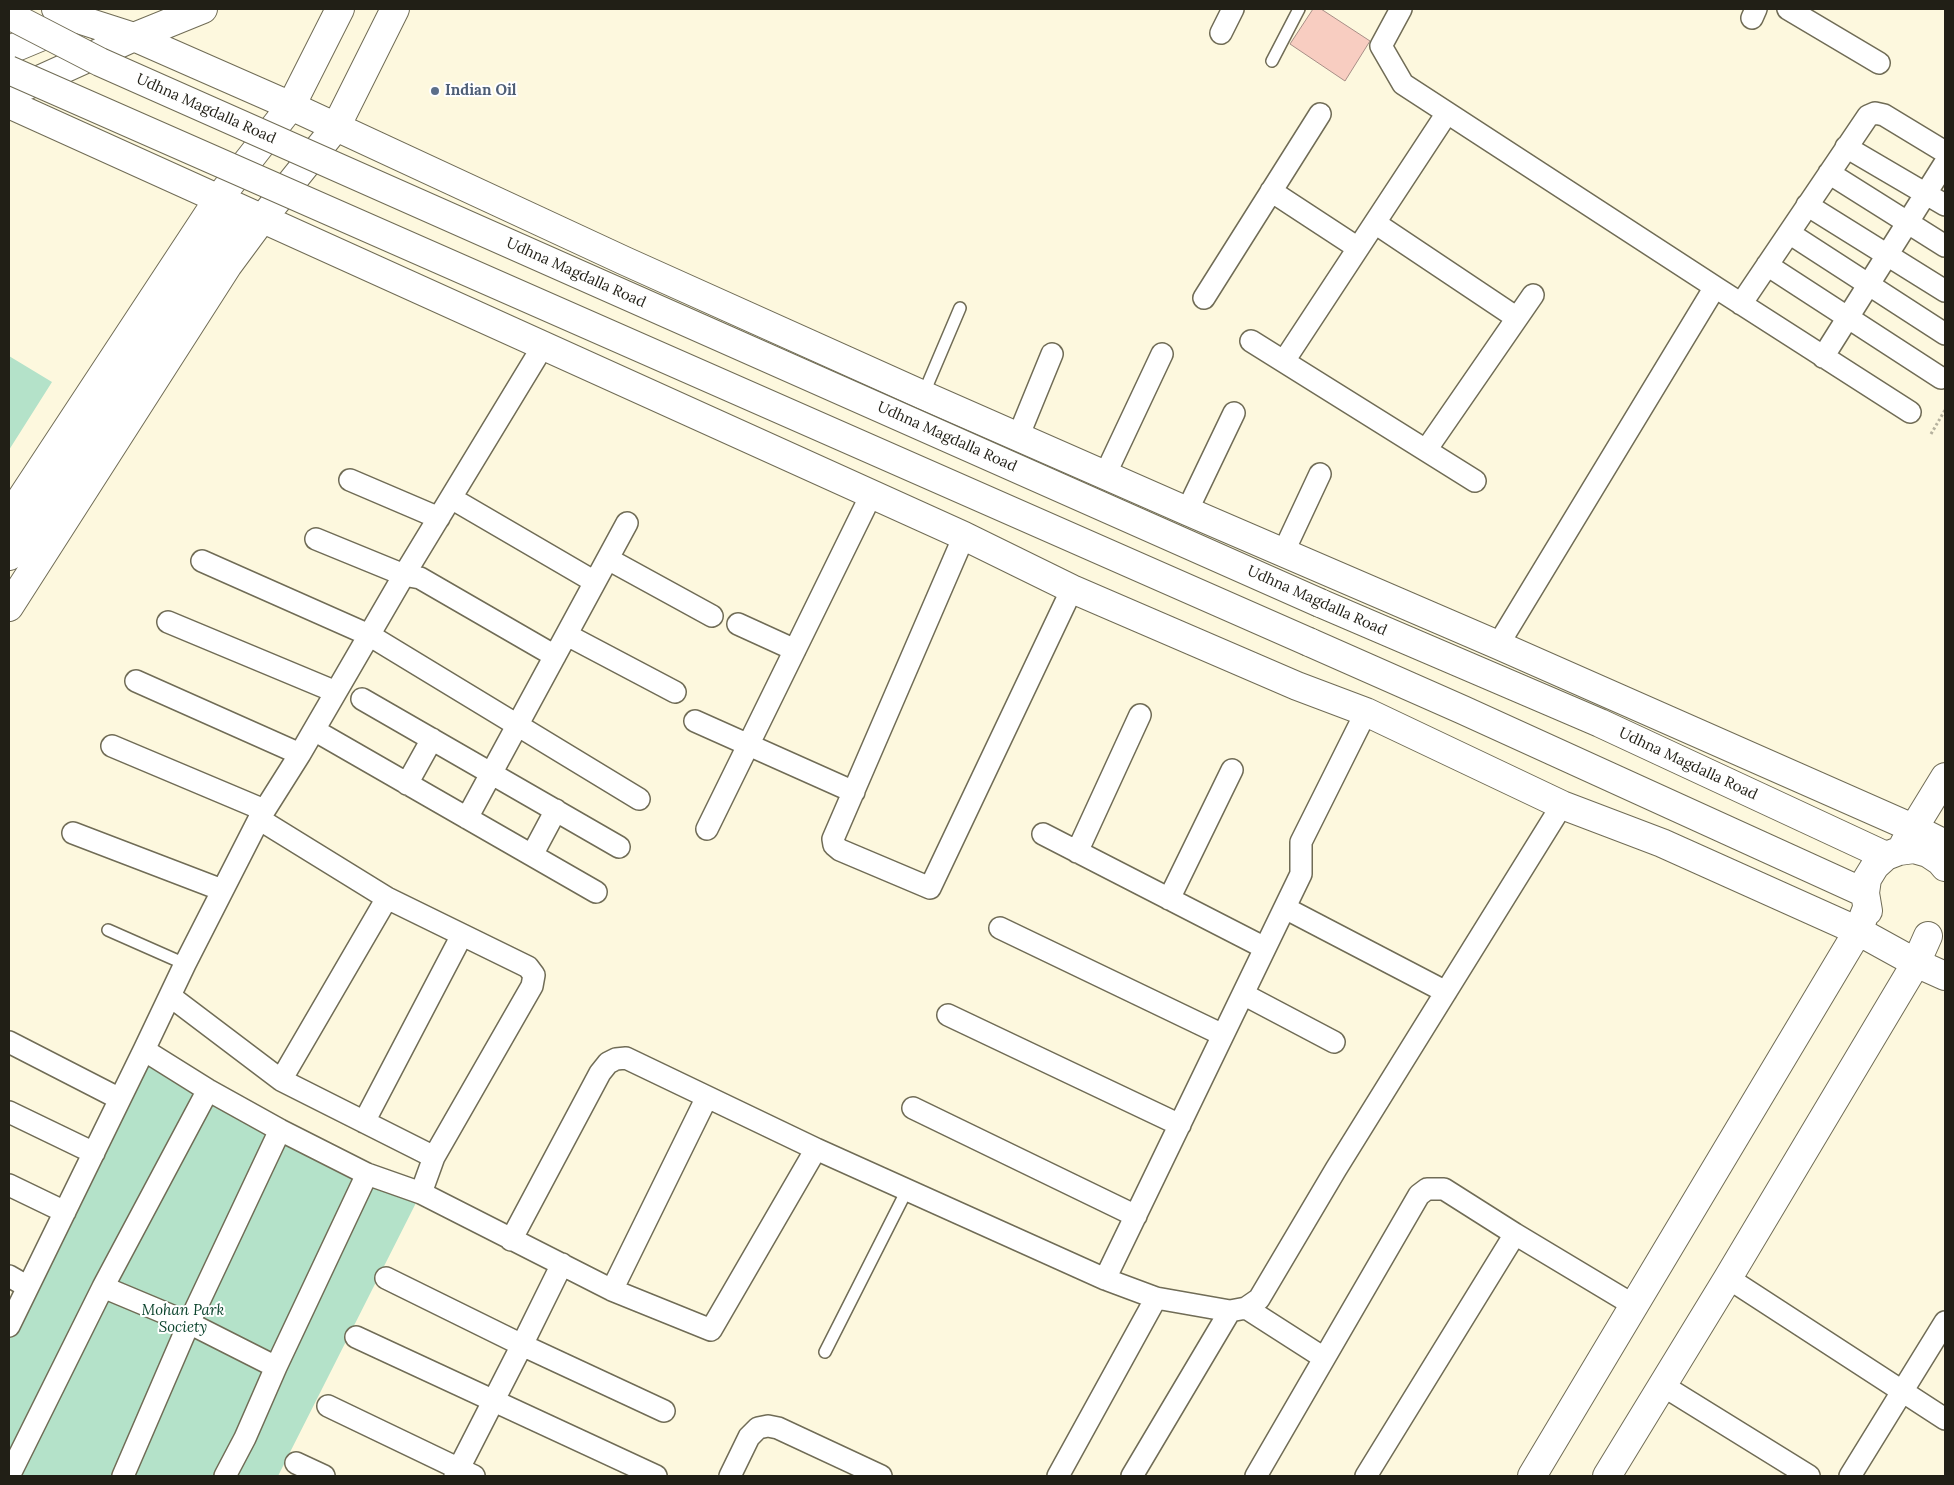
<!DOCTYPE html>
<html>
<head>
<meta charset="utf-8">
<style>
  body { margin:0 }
  #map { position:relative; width:1954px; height:1485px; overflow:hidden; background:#fdf8de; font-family:Lora,serif }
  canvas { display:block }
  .frame { position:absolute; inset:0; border:10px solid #211f16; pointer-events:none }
</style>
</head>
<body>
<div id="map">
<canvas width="1954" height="1485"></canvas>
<div class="frame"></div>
</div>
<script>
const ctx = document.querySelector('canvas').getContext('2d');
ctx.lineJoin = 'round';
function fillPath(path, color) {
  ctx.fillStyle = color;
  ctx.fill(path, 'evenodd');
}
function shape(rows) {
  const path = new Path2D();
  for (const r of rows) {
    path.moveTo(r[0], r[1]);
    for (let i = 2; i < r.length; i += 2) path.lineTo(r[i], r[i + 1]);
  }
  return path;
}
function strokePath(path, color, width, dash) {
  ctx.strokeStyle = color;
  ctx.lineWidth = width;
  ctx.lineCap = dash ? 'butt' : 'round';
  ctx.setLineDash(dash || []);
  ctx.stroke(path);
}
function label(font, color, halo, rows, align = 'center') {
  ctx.font = font + ' Lora,serif';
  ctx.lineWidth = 4;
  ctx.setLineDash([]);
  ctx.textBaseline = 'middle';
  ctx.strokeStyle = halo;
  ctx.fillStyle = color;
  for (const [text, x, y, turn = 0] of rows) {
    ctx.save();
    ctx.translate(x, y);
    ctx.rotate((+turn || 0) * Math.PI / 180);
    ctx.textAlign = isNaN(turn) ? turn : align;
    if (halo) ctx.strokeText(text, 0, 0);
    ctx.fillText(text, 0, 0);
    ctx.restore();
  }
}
fillPath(shape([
  [9,356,52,382,9,450],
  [143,1053,421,1193,278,1476,9,1476,9,1321]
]), '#b4e2c9');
const building = shape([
  [1313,9,1321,9,1370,41,1345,81,1290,44,1313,9]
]);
fillPath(building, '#f8cdc1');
strokePath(building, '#a78e86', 1);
const lane = shape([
  [1272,61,1299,9],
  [923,395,960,308],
  [108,930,185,964],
  [825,1352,907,1190]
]);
const street = shape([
  [1401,9,1381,46,1403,84,1715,287,1498,645],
  [1788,9,1879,63],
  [1752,18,1756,9],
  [1221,33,1233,9],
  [1846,147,1945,205],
  [1829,173,1945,246],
  [1271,191,1358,248],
  [1807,205,1945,291],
  [1375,223,1517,318],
  [1789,233,1945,334],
  [1767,265,1941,378],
  [1715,287,1910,412],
  [1204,298,1320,114],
  [1741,304,1868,116,1875,113,1884,115,1945,152],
  [1251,341,1475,481],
  [1823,357,1945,163],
  [1284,361,1447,113],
  [1018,437,1052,354],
  [1426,450,1533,295],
  [1105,475,1162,354],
  [350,480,439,518],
  [451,498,595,582],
  [1187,511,1234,413],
  [964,536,833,839,834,845,840,850,930,888,1072,589],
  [316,539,404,575,420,578,555,656],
  [1283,553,1320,474],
  [608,559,712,616],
  [202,561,369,635,639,799],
  [168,622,336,692],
  [738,624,795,650],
  [567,635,675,692],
  [136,681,300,754],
  [362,699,619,847],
  [695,721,854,792],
  [314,730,596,892],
  [112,746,264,810],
  [407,784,432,739],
  [467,818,627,523],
  [259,819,387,898,528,967,534,975,532,986,434,1157,421,1193],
  [707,829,871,495],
  [73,833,222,890],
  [1043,834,1265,948],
  [1077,852,1140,715],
  [532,855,556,810],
  [1169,899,1232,770],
  [1285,908,1446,992],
  [1000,928,1223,1035],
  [1243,994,1334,1042],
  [170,996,281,1080,434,1157],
  [948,1015,1180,1125],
  [9,1042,120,1099],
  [144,1050,208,1090,280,1130,367,1174,421,1193,612,1290,711,1330,816,1149],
  [281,1080,387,898],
  [913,1108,1136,1216],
  [9,1112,94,1153],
  [364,1122,462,935],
  [9,1185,65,1212],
  [511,1240,600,1073,608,1063,616,1059,626,1058,816,1149,1105,1279,1156,1298,1230,1311,1246,1308,1259,1299,1336,1169,1562,805],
  [9,1276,28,1287],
  [386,1278,522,1345,664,1411],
  [1728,1278,1945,1419],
  [1105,1279,1301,874,1301,842,1366,712],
  [103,1287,189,1323,276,1367],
  [612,1290,707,1097],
  [1246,1308,1324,1358],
  [9,1326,144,1050,185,964,259,819,300,754,404,575,543,346],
  [356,1337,656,1476],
  [1662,1385,1809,1476],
  [328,1406,474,1476],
  [296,1463,324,1476],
  [9,1476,103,1287,208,1090],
  [123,1476,189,1323,280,1130],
  [225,1476,245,1438,276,1367,367,1174],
  [455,1476,522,1345,562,1264],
  [730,1476,749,1437,758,1428,768,1426,778,1428,881,1476],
  [1058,1476,1156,1298],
  [1132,1476,1230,1311],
  [1256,1476,1419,1195,1427,1189,1444,1189,1515,1234,1635,1306],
  [1366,1476,1515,1234],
  [1850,1476,1945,1322]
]);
const secondary = shape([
  [56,9,81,20,134,37,291,106,625,261,923,395,1187,511,1498,645,1915,829,1945,844],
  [9,50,64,27],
  [19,89,134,37,203,9],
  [9,104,964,536,1072,589,1297,686,1366,712,1562,805,1662,843,1858,931,1916,963,1945,976],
  [9,517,219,198,291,106,340,9],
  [9,556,99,418,148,340,176,311,241,209],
  [1320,603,1600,723,1886,856],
  [9,607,228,265,262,219,336,127,395,9],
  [1309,642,1463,710,1865,893],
  [1904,844,1945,777],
  [1868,911,1865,893,1867,879,1875,866,1886,856,1899,851,1914,849,1928,853,1940,861,1945,867],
  [1532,1476,1858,931,1867,908],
  [1607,1476,1728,1278,1916,963,1928,936]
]);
strokePath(lane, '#706c56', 14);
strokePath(street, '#706c56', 24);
strokePath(secondary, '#706c56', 30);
strokePath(shape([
  [1931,434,1945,410]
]), '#b6b29e', 3, [2.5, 2.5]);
strokePath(lane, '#fff', 11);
strokePath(street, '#fff', 21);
strokePath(secondary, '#fff', 28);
const secondaryBridge = shape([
  [9,15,100,62,1320,603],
  [9,70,1309,642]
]);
strokePath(secondaryBridge, '#706c56', 30, []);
strokePath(secondaryBridge, '#fff', 28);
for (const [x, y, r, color] of [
  [435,91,5,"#5c6f8a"]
]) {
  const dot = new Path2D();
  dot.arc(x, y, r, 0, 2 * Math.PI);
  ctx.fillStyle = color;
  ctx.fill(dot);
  strokePath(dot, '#fff', 2);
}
label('bold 15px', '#4e5e75', '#fff', [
  ["Indian Oil",445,91]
], 'left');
label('15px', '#211f16', '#fff', [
  ["Udhna Magdalla Road",206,109,24],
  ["Udhna Magdalla Road",576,273,24],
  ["Udhna Magdalla Road",947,437,24],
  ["Udhna Magdalla Road",1317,601,24],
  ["Udhna Magdalla Road",1688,764,25]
]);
label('italic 15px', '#0d452e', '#fff', [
  ["Mohan Park",183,1311],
  ["Society",183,1328]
]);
</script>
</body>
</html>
